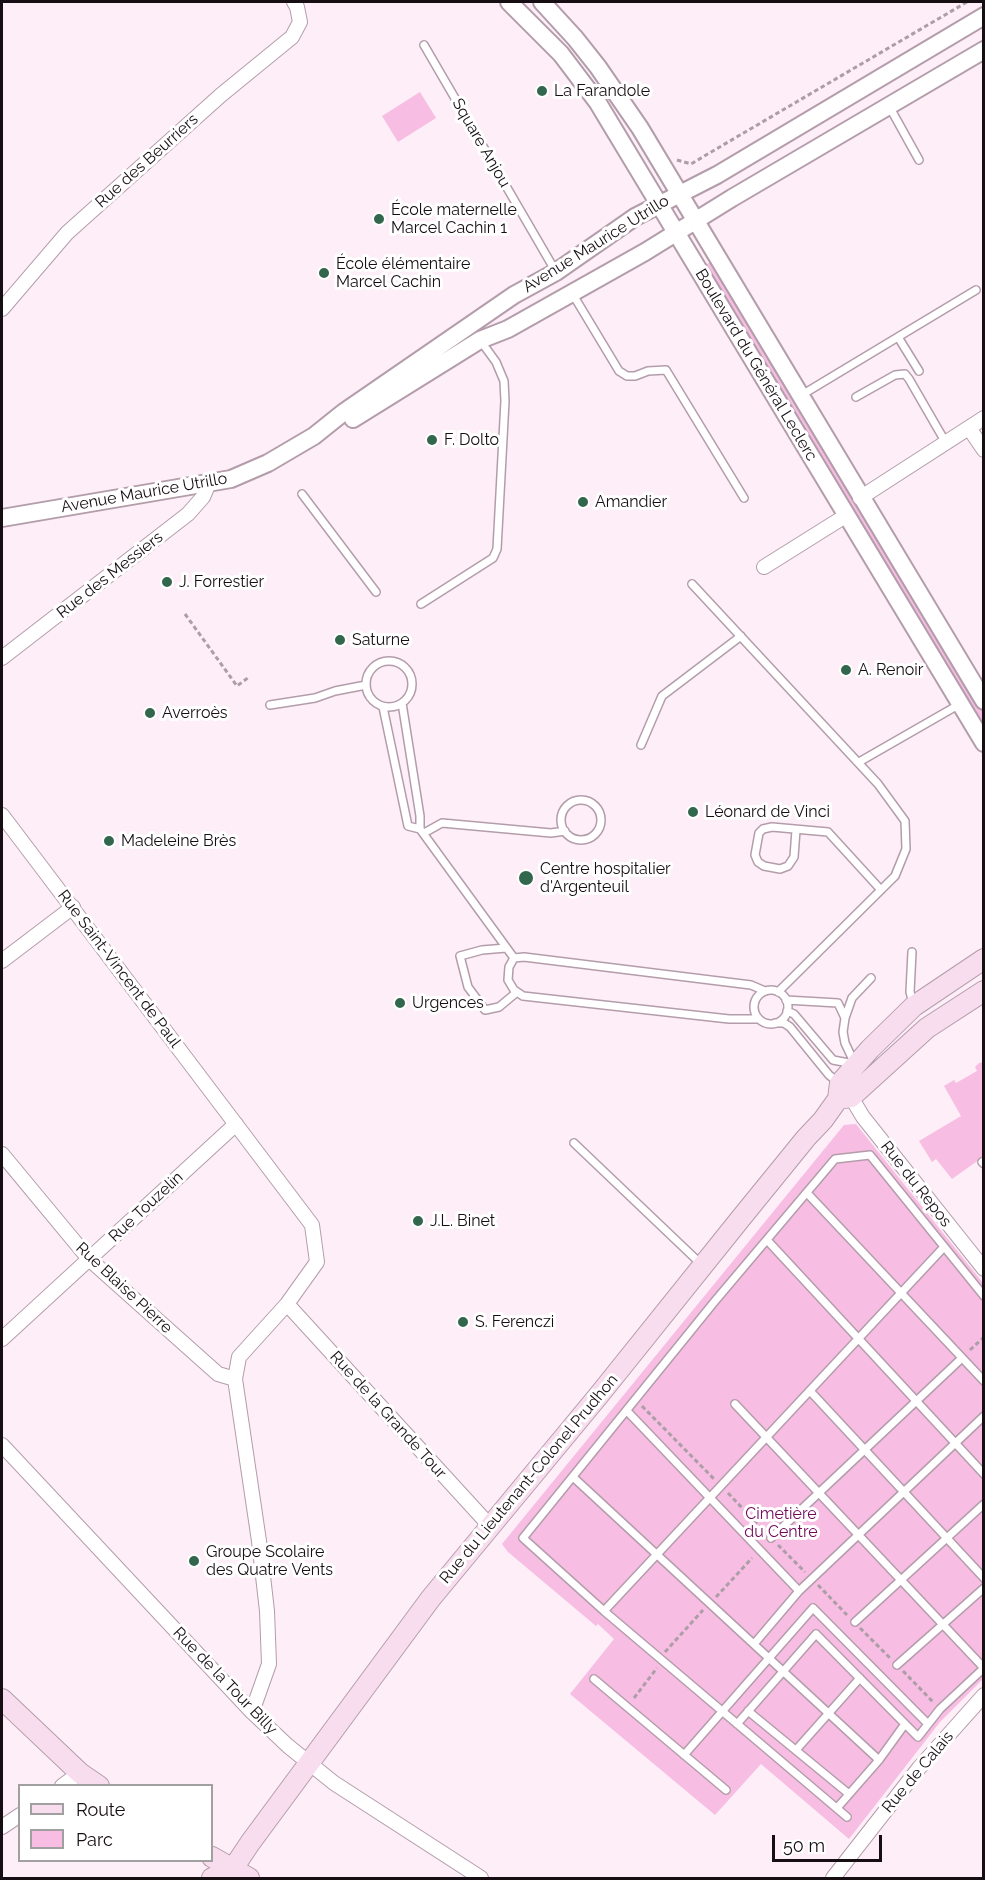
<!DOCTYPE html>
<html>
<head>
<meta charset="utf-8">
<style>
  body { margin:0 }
  #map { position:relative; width:985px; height:1880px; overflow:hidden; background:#fdeef7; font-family:Raleway,sans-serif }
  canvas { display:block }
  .frame { position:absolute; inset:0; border:3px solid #160e13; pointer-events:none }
  .legend { position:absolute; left:18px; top:1784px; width:195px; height:78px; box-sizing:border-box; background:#fff; border:2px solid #a29fa1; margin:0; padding:8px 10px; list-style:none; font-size:18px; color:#160e13 }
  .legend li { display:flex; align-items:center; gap:12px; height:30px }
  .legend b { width:30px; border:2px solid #a29fa1 }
  .scale { position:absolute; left:772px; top:1835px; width:110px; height:27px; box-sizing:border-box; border:3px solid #160e13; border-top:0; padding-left:8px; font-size:18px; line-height:21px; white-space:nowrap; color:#160e13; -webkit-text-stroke:4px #fff; paint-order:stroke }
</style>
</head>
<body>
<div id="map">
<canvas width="985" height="1880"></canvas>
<div class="frame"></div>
<ul class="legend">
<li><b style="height:8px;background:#f8ddef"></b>Route</li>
<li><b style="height:16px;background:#f7bde2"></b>Parc</li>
</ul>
<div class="scale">50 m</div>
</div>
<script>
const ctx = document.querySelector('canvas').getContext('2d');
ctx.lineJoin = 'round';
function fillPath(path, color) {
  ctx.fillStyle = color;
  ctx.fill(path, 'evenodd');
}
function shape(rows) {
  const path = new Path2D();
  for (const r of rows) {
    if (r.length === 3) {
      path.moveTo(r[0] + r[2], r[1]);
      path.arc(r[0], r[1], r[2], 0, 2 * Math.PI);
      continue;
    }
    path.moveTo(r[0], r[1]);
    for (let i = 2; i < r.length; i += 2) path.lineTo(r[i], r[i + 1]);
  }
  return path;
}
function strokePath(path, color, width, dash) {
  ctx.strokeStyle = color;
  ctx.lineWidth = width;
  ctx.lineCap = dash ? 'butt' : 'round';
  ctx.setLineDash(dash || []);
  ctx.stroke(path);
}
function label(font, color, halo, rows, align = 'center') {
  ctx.font = font + ' Raleway,sans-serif';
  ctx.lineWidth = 6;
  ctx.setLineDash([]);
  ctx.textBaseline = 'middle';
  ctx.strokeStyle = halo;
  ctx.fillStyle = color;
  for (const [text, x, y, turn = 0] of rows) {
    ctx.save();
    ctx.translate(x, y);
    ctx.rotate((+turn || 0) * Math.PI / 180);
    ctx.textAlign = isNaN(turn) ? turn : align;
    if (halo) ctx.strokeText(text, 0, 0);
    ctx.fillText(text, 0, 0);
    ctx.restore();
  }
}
fillPath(shape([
  [420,92,436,118,398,142,382,116],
  [712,261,983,710,983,733,702,267],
  [983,1062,983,1157,952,1179,936,1159,932,1162,919,1141,961,1116,944,1086,954,1080,956,1083,977,1071,975,1067,979,1063],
  [856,1124,983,1283,984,1678,940,1722,849,1839,761,1764,715,1815,570,1694,614,1639,598,1624,596,1626,508,1552,502,1544,844,1125]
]), '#f7bde2');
const service = shape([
  [424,45,556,272],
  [889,106,919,160],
  [572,293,619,371,627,376,635,376,648,371,666,370,744,498],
  [898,337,919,371],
  [800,396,976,290],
  [856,397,895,375,905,374,909,379,946,443],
  [302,494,376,592],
  [692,584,878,784,905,821,906,849,895,876,778,992],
  [421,604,493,558,497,549,505,401,504,381,496,362,480,340],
  [389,684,23],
  [270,705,315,698,335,691,366,685],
  [383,707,408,826,420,829,420,816,402,703],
  [641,745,662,696,741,636],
  [859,762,960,704],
  [581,820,20],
  [420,829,514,958],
  [796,830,794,857,788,866,780,869,764,866,758,862,755,855,759,833,763,829,772,827,828,832,881,890],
  [424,833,442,823,551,833,565,831],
  [506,948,482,950,460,956,468,987,485,1010,499,1007,517,992],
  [912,952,910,992,913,1003],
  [771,1007,17],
  [786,1000,838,1003,845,1018],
  [787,1011,794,1014,833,1060,854,1064],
  [759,1019,729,1019,523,996,514,990,508,980,509,967,514,958,524,957,751,985,765,991],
  [775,1023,784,1023,790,1027,829,1075,839,1083],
  [854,1062,845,1043,843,1032,845,1018,852,998,871,978],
  [574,1143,701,1264],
  [982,1162,984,1164],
  [807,1193,984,1381],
  [767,1240,984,1474],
  [810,1391,984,1578],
  [735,1404,984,1668],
  [627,1411,799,1591,754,1644],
  [573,1477,879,1760],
  [771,1538,962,1358],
  [799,1591,984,1416],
  [604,1611,944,1247],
  [855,1622,984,1504],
  [897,1665,984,1588],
  [594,1679,726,1790],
  [748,1711,849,1794],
  [737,1724,816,1634,918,1737,940,1709,984,1668],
  [796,1750,860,1678],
  [684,1755,813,1608,928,1724],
  [837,1808,879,1760,905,1724],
  [847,1817,604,1611,523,1538,715,1301,835,1159,870,1155,984,1296]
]);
const minor = shape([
  [2,309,67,233,221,95,292,37,300,22,297,7,294,2],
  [969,428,984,450],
  [860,498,984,418],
  [764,567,847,515],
  [2,658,188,514,203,497,209,483],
  [2,815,312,1225,317,1262,287,1304,239,1357,235,1379,259,1541,267,1611,269,1664,252,1712],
  [2,961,73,907],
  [851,1097,863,1117,984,1269],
  [2,1154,89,1259,218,1374,235,1379],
  [287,1304,490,1526],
  [2,1339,236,1124],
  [2,1445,252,1712,288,1746,334,1783,481,1878],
  [62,1786,80,1773],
  [2,1827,20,1815],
  [833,1878,919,1768,984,1695]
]);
const tertiary = shape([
  [509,2,561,54,598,103,984,743],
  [542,2,575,38,598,67,640,128,984,701],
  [353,419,480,340,508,329,645,252,732,198,984,50],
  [2,518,231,479,268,463,314,436,344,412,514,295,556,272,635,217,717,175,984,16]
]);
const secondary = shape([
  [838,1099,851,1097,927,1028,984,991],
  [2,1699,80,1773,99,1786],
  [212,1857,249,1878],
  [212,1878,232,1870],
  [230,1878,232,1870,250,1843,431,1598,599,1395,741,1218,806,1138,823,1120,838,1099,840,1083,870,1049,914,1006,984,959]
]);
strokePath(service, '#b49dab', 10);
strokePath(minor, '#b49dab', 16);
strokePath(tertiary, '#b49dab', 20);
strokePath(secondary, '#b49dab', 22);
strokePath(shape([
  [677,160,691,164,706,155,967,2],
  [185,614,237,686,249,677],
  [970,1350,984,1337],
  [642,1406,715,1480],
  [728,1493,765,1532],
  [778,1545,805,1572],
  [818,1585,847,1615],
  [716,1597,752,1558],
  [860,1628,890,1658],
  [665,1652,703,1610],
  [903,1671,934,1703],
  [634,1698,657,1668]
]), '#ab9ea6', 3, [4.5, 3]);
strokePath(service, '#fff', 7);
strokePath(minor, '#fff', 14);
strokePath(tertiary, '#fff', 16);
strokePath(secondary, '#f8ddef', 20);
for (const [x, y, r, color] of [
  [542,91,6,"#32674d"],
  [379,219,6,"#32674d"],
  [324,273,6,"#32674d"],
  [432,440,6,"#32674d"],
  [583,502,6,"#32674d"],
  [167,582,6,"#32674d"],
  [340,640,6,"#32674d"],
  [846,670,6,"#32674d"],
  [150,713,6,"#32674d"],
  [693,812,6,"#32674d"],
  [109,841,6,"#32674d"],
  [526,878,8,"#32674d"],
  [400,1003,6,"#32674d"],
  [418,1221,6,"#32674d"],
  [463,1322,6,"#32674d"],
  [194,1561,6,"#32674d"]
]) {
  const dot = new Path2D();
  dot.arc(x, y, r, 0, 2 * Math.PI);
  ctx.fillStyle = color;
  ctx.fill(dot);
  strokePath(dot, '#fff', 2);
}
label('16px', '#160e13', '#fff', [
  ["La Farandole",554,91],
  ["École maternelle",391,210],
  ["Marcel Cachin 1",391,228],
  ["École élémentaire",336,264],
  ["Marcel Cachin",336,282],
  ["F. Dolto",444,440],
  ["Amandier",595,502],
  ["J. Forrestier",179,582],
  ["Saturne",352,640],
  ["A. Renoir",858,670],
  ["Averroès",162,713],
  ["Léonard de Vinci",705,812],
  ["Madeleine Brès",121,841],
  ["Centre hospitalier",540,869],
  ["d'Argenteuil",540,887],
  ["Urgences",412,1003],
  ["J.L. Binet",430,1221],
  ["S. Ferenczi",475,1322],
  ["Groupe Scolaire",206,1552],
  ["des Quatre Vents",206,1570]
], 'left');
label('16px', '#160e13', '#fff', [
  ["Square Anjou",481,143,60],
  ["Rue des Beurriers",147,161,-42],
  ["Avenue Maurice Utrillo",596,244,-32],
  ["Boulevard du Général Leclerc",756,365,59],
  ["Avenue Maurice Utrillo",144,493,-10],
  ["Rue des Messiers",110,575,-38],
  ["Rue Saint-Vincent de Paul",119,969,53],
  ["Rue du Repos",916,1184,52],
  ["Rue Touzelin",146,1207,-43],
  ["Rue Blaise Pierre",124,1288,43],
  ["Rue de la Grande Tour",388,1415,48],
  ["Rue du Lieutenant-Colonel Prudhon",529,1479,-50],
  ["Rue de la Tour Billy",225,1681,46],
  ["Rue de Calais",918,1772,-50]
]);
label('16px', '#710859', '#fff', [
  ["Cimetière",781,1514],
  ["du Centre",781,1532]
]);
</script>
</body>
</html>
